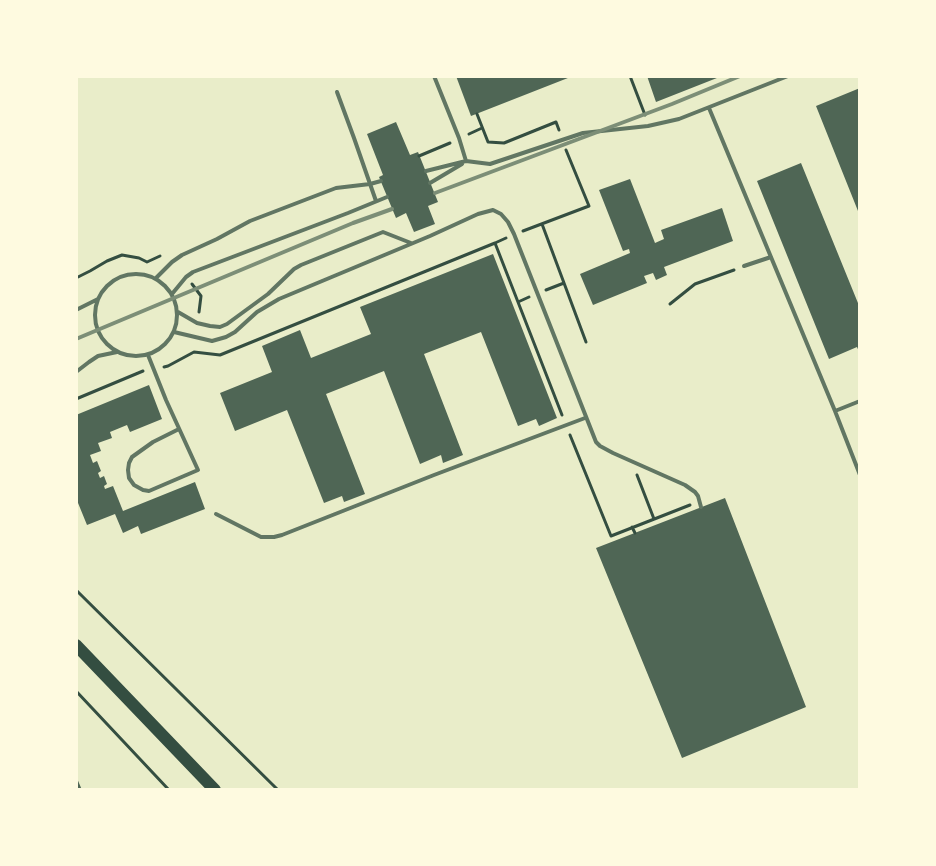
<!DOCTYPE html>
<html>
<head>
<meta charset="utf-8">
<style>
  body { margin:0 }
  #map { position:relative; width:936px; height:866px; overflow:hidden; background:#e9edc9; font-family:"Source Sans 3",sans-serif }
  canvas { display:block }
  .frame { position:absolute; inset:0; border:78px solid #fefae0; pointer-events:none }
</style>
</head>
<body>
<div id="map">
<canvas width="936" height="866"></canvas>
<div class="frame"></div>
</div>
<script>
const ctx = document.querySelector('canvas').getContext('2d');
ctx.lineJoin = 'round';
function fillPath(path, color) {
  ctx.fillStyle = color;
  ctx.fill(path, 'evenodd');
}
function shape(rows) {
  const path = new Path2D();
  for (const r of rows) {
    if (r.length === 3) {
      path.moveTo(r[0] + r[2], r[1]);
      path.arc(r[0], r[1], r[2], 0, 2 * Math.PI);
      continue;
    }
    path.moveTo(r[0], r[1]);
    for (let i = 2; i < r.length; i += 2) path.lineTo(r[i], r[i + 1]);
  }
  return path;
}
function strokePath(path, color, width, dash) {
  ctx.strokeStyle = color;
  ctx.lineWidth = width;
  ctx.lineCap = dash ? 'butt' : 'round';
  ctx.setLineDash(dash || []);
  ctx.stroke(path);
}
fillPath(shape([
  [456,76,573,76,471,116],
  [647,76,722,76,656,102],
  [860,88,860,216,816,106],
  [396,122,410,155,418,152,438,202,428,206,435,224,414,232,406,213,396,218,379,177,383,175,367,134],
  [801,163,860,308,860,354,857,347,829,359,757,181],
  [630,179,655,243,664,239,661,230,722,208,733,241,664,267,667,275,656,280,653,273,644,276,647,283,593,305,580,274,630,253,629,249,623,251,599,190],
  [493,254,557,418,539,426,536,419,518,426,481,332,424,354,463,455,443,463,441,455,420,464,384,371,326,394,365,494,344,502,342,496,324,503,287,410,235,431,220,393,272,372,262,346,300,330,311,358,371,334,360,307],
  [149,385,162,419,130,432,127,425,110,432,112,438,98,443,101,451,90,455,93,463,97,461,101,471,98,473,100,478,104,476,107,484,104,486,105,489,113,486,123,511,195,482,205,509,141,534,138,526,123,533,115,514,87,525,76,498,76,415],
  [725,498,806,707,682,758,596,548],
  [76,776,82,790,76,790]
]), '#4f6655');
strokePath(shape([
  [630,76,645,115],
  [477,114,488,142,504,143,556,122,559,130],
  [469,134,482,128],
  [419,156,450,143],
  [542,224,586,342],
  [523,231,589,206,566,150],
  [495,243,506,238],
  [76,278,90,271,107,261,122,255,139,258,147,262,160,256],
  [192,284,201,296,199,312],
  [546,290,564,283],
  [518,302,529,297],
  [670,304,695,284,734,270],
  [164,367,168,366,194,352,220,355,495,243,562,415],
  [76,399,143,371],
  [570,435,611,536,690,505],
  [637,475,654,519],
  [632,527,635,533],
  [76,590,278,790],
  [76,691,169,790]
]), '#344e41', 3);
strokePath(shape([
  [434,76,459,138,466,161],
  [337,92,354,138,376,201],
  [709,108,835,411,860,475],
  [426,171,466,161,490,164,583,133,648,126,679,119,788,76],
  [430,183,462,164],
  [744,266,771,257],
  [136,315,41],
  [156,278,172,262,182,255,217,239,250,221,336,188,370,184,381,181],
  [172,294,186,277,193,272,348,213,387,197],
  [76,310,98,299],
  [178,312,197,323,210,326,220,327,227,324,268,294,294,269,301,265,383,232,411,243],
  [174,332,212,341,226,337,235,332,257,312,279,299,430,236,478,214,493,210,501,214,508,222,514,234,596,442,600,446,613,453,685,485,695,492,698,496,701,507],
  [148,355,166,400,198,470,149,491,143,490,134,485,129,478,128,470,129,463,132,457,153,442,179,429],
  [76,372,89,362,98,356,117,352],
  [835,411,860,401],
  [216,514,261,537,274,537,282,535,434,475,585,418]
]), '#617663', 4);
strokePath(shape([
  [76,645,215,790]
]), '#344e41', 12);
strokePath(shape([
  [435,193,672,104,740,76],
  [76,339,353,223,392,209]
]), '#7c8e77', 4);
</script>
</body>
</html>
